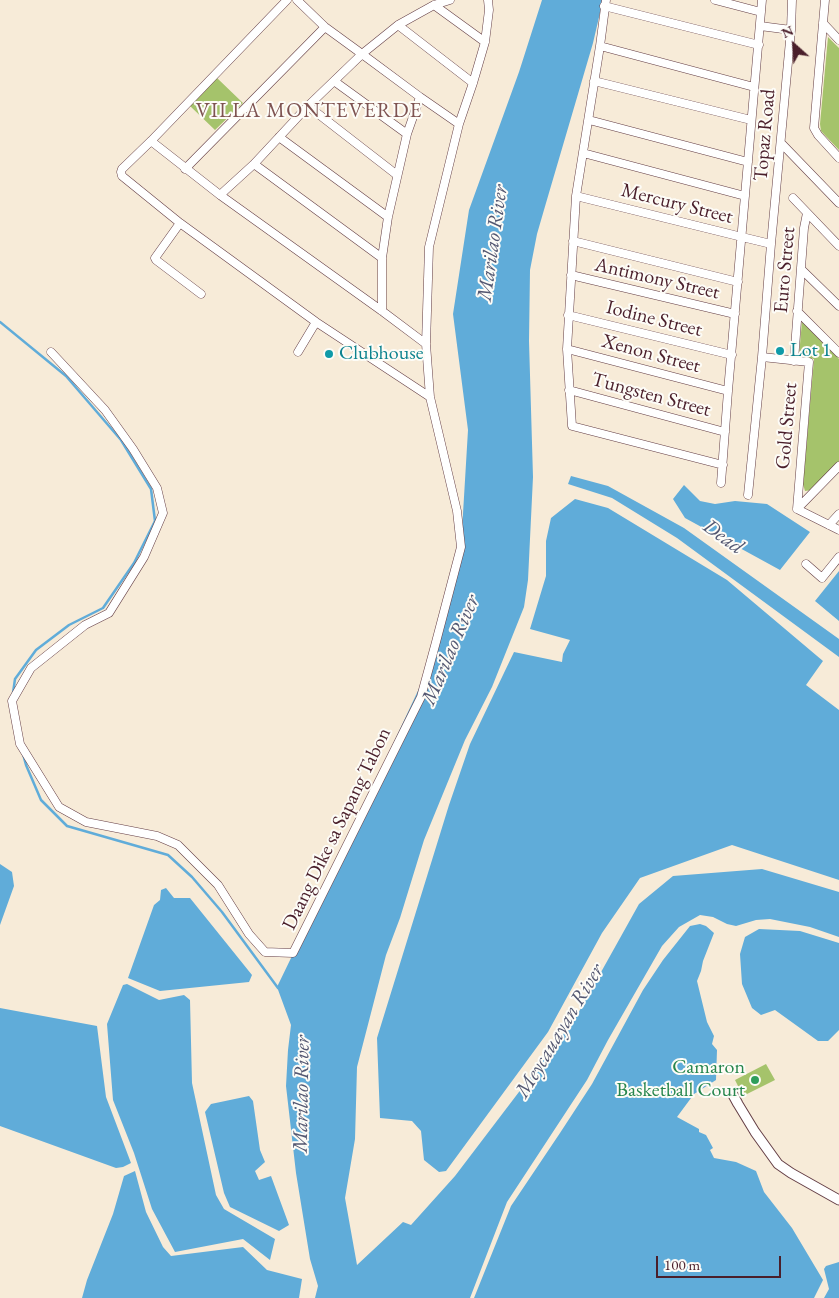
<!DOCTYPE html>
<html>
<head>
<meta charset="utf-8">
<style>
  body { margin:0 }
  #map { position:relative; width:839px; height:1298px; overflow:hidden; background:#f7ebd8; font-family:"EB Garamond",serif }
  canvas { display:block }
  .north { position:absolute; left:769px; top:20px; width:50px; height:50px; -webkit-text-stroke:4px #fdfcf7; paint-order:stroke; rotate:334deg; font-size:14px; font-weight:700; line-height:20px; text-align:center; color:#4a1f2b }
  .north::after { content:''; display:block; margin:auto; width:18px; height:22px; background:#4a1f2b; clip-path:polygon(50% 0,100% 100%,50% 72%,0 100%) }
  .scale { position:absolute; left:656px; top:1256px; width:125px; height:22px; box-sizing:border-box; border:2px solid #4a1f2b; border-top:0; padding-left:6px; font-size:15px; line-height:18px; white-space:nowrap; color:#4a1f2b; -webkit-text-stroke:4px #fdfcf7; paint-order:stroke }
</style>
</head>
<body>
<div id="map">
<canvas width="839" height="1298"></canvas>
<div class="north">N</div>
<div class="scale">100 m</div>
</div>
<script>
const ctx = document.querySelector('canvas').getContext('2d');
ctx.lineJoin = 'round';
function fillPath(path, color) {
  ctx.fillStyle = color;
  ctx.fill(path, 'evenodd');
}
function shape(rows) {
  const path = new Path2D();
  for (const r of rows) {
    path.moveTo(r[0], r[1]);
    for (let i = 2; i < r.length; i += 2) path.lineTo(r[i], r[i + 1]);
  }
  return path;
}
function strokePath(path, color, width, dash) {
  ctx.strokeStyle = color;
  ctx.lineWidth = width;
  ctx.lineCap = dash ? 'butt' : 'round';
  ctx.setLineDash(dash || []);
  ctx.stroke(path);
}
function label(font, color, halo, rows, align = 'center') {
  ctx.font = font + ' "EB Garamond",serif';
  ctx.lineWidth = 4;
  ctx.setLineDash([]);
  ctx.textBaseline = 'middle';
  ctx.strokeStyle = halo;
  ctx.fillStyle = color;
  for (const [text, x, y, turn = 0] of rows) {
    ctx.save();
    ctx.translate(x, y);
    ctx.rotate((+turn || 0) * Math.PI / 180);
    ctx.textAlign = isNaN(turn) ? turn : align;
    if (halo) ctx.strokeText(text, 0, 0);
    ctx.fillText(text, 0, 0);
    ctx.restore();
  }
}
fillPath(shape([
  [828,37,839,48,839,150,821,131,820,124],
  [217,78,243,103,215,130,190,106],
  [802,321,839,359,839,462,812,490,805,491,803,484,814,359,799,356],
  [766,1064,775,1080,743,1096,735,1080]
]), '#a5c36b');
fillPath(shape([
  [542,0,603,0,593,43,546,203,537,234,530,270,529,341,533,477,528,580,524,607,492,687,465,740,424,840,400,918,386,955,357,1067,355,1139,345,1198,357,1265,403,1222,411,1225,455,1176,576,1017,639,904,673,876,762,869,839,892,839,937,810,927,770,919,756,920,736,926,727,924,713,917,700,915,679,927,662,946,608,1040,587,1080,507,1202,470,1298,315,1298,318,1286,310,1259,296,1173,286,1086,288,1050,291,1025,277,987,336,865,431,663,461,547,468,430,453,314,469,210,519,72],
  [571,476,608,486,684,528,839,639,839,657,677,538,612,498,568,484],
  [684,485,700,501,715,504,735,501,767,504,810,532,780,570,685,518,673,499],
  [575,499,608,508,727,580,823,661,806,685,839,710,839,880,732,845,640,878,602,933,548,1032,446,1171,439,1172,424,1160,421,1131,412,1121,380,1118,377,1038,449,805,470,744,514,652,562,662,563,654,570,640,530,629,546,576,546,541,551,518],
  [839,571,839,621,815,601],
  [0,864,12,872,14,886,0,925],
  [166,888,174,898,190,898,252,975,249,982,160,991,128,978,154,905,160,900,161,890],
  [700,924,706,926,714,933,703,961,701,971,697,981,707,1022,714,1036,712,1044,717,1050,716,1080,694,1094,677,1117,699,1129,699,1132,706,1135,713,1148,710,1150,714,1158,736,1162,756,1171,764,1192,792,1228,823,1280,814,1298,474,1298,511,1206,560,1133,592,1084,643,990,663,960,690,926],
  [759,929,800,931,839,943,839,1030,828,1041,818,1041,775,1010,761,1015,752,1008,742,984,740,954,745,937],
  [127,984,159,1000,184,995,190,1000,192,1083,216,1195,224,1209,275,1239,270,1260,243,1239,175,1252,152,1209,134,1153,113,1100,107,1024,123,985],
  [0,1008,97,1026,106,1097,131,1163,123,1167,116,1168,0,1126],
  [249,1096,253,1101,260,1150,265,1162,255,1171,259,1180,271,1176,289,1225,279,1231,230,1207,224,1193,205,1112,211,1104],
  [135,1171,146,1212,163,1247,171,1256,243,1247,267,1270,302,1279,299,1298,82,1298,87,1280,113,1214,124,1176],
  [839,1262,839,1298,824,1298,829,1289,824,1269,826,1266]
]), '#60acd9');
strokePath(shape([
  [0,322,66,376,121,440,151,489,155,521,134,563,103,608,69,625,36,650,15,679,13,693],
  [23,754,26,765,41,800,67,826,168,855,192,877,222,912,278,988]
]), '#60acd9', 2.5);
const minor = shape([
  [287,0,151,141,122,169,121,172,122,176,180,223,316,322,430,397],
  [297,0,325,27,362,54,420,97,459,124],
  [606,0,600,46,576,196,567,349,572,426,723,465],
  [715,0,761,12],
  [825,0,814,128,818,135,839,158],
  [434,5,485,42],
  [604,6,759,45],
  [823,23,839,40],
  [398,25,473,83],
  [760,26,791,30],
  [600,46,754,87],
  [334,81,407,134],
  [594,81,751,120],
  [308,106,397,175],
  [589,120,748,162],
  [279,137,388,217],
  [151,141,220,195,382,311,426,344],
  [781,143,839,203],
  [583,153,745,196],
  [254,164,382,258],
  [185,169,325,27],
  [220,195,254,164,308,106,362,54,398,25,434,5,450,0],
  [576,196,742,237,771,244],
  [793,198,839,246],
  [180,223,155,258,156,260,201,294],
  [573,241,738,282],
  [802,270,839,306],
  [571,275,735,314],
  [382,311,382,258,388,217,407,134,420,97],
  [797,311,839,353],
  [568,315,732,355],
  [567,349,728,391],
  [51,352,105,410,133,449,157,488,163,513,144,557,109,613,85,625,31,668,12,701,20,744,59,807,86,822,157,836,178,845,218,885,249,934,265,952,293,953,421,697,436,642,461,547,457,511,430,397,426,344,429,247,459,124,473,83,485,42,489,10,488,0],
  [298,352,316,322],
  [762,357,809,362,797,509],
  [794,361,804,228,807,213],
  [569,390,725,432],
  [721,483,728,391,762,0],
  [748,495,762,357,771,244,791,30,792,0],
  [797,509,839,466],
  [797,509,839,530],
  [829,525,839,514],
  [806,564,822,578,839,557]
]);
const tertiary = shape([
  [732,1093,738,1104,755,1132,778,1164,791,1173,839,1200]
]);
strokePath(minor, '#643e45', 9);
strokePath(tertiary, '#643e45', 11);
strokePath(minor, '#fff', 8);
strokePath(tertiary, '#fff', 9);
for (const [x, y, r, color] of [
  [780,351,5,"#0f9aa8"],
  [329,354,5,"#0f9aa8"],
  [755,1080,5,"#2e9e5b"]
]) {
  const dot = new Path2D();
  dot.arc(x, y, r, 0, 2 * Math.PI);
  ctx.fillStyle = color;
  ctx.fill(dot);
  strokePath(dot, '#fdfcf7', 2);
}
label('20px', '#4a1f2b', '#fdfcf7', [
  ["Topaz Road",765,135,-85],
  ["Mercury Street",677,204,14],
  ["Euro Street",785,270,-85],
  ["Antimony Street",657,279,13],
  ["Iodine Street",654,319,14],
  ["Xenon Street",651,354,15],
  ["Tungsten Street",651,395,15],
  ["Gold Street",787,426,-85],
  ["Daang Dike sa Sapang Tabon",337,829,-64]
]);
label('20px', '#0d838f', '#fdfcf7', [
  ["Lot 1",790,351],
  ["Clubhouse",339,354]
], 'left');
label('20px', '#27864d', '#fdfcf7', [
  ["Camaron",745,1068],
  ["Basketball Court",745,1091]
], 'right');
ctx.letterSpacing = '1px';
label('21px', '#7e5351', '#fdfcf7', [
  ["VILLA MONTEVERDE",309,111]
]);
ctx.letterSpacing = '0px';
label('italic 21px', '#535771', '#fdfcf7', [
  ["Marilao River",493,243,-82],
  ["Dead",723,537,36],
  ["Marilao River",451,650,-67],
  ["Meycauayan River",560,1031,-59],
  ["Marilao River",302,1094,-89]
]);
</script>
</body>
</html>
